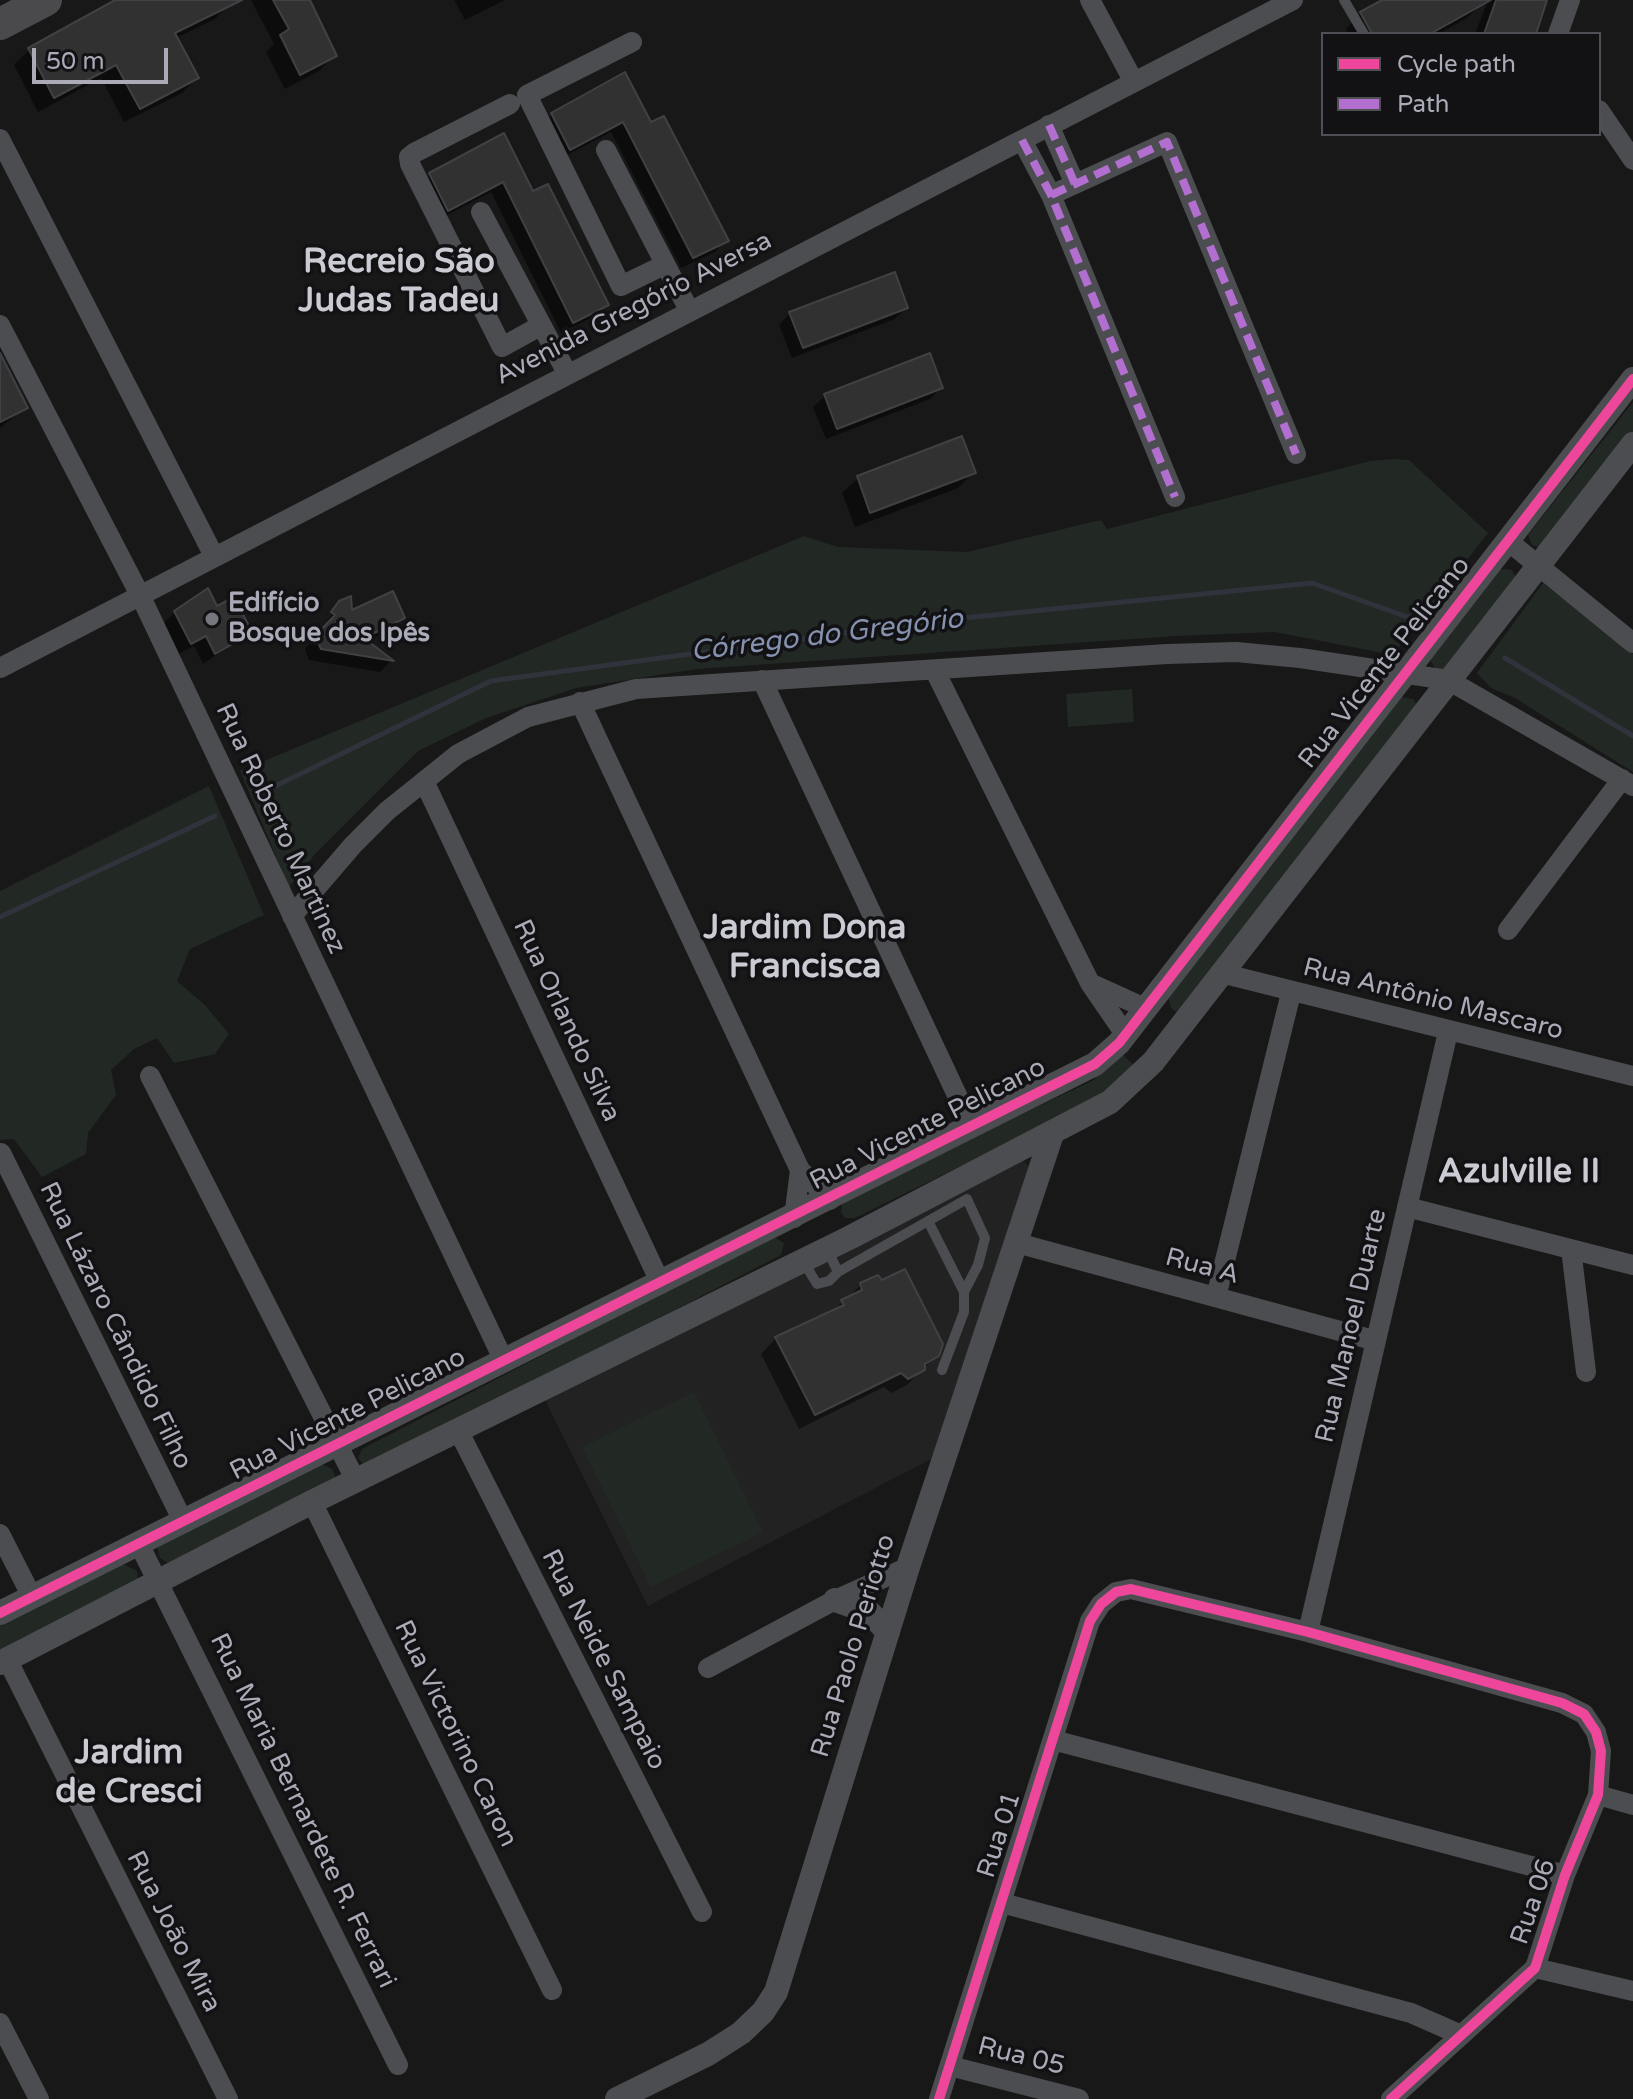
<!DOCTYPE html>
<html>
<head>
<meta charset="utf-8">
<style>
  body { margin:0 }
  #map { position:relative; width:1633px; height:2099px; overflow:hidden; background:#181818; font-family:"Varela Round",sans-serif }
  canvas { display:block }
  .legend { position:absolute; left:1321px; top:32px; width:280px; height:104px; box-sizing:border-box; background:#121214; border:2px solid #4f4f55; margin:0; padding:10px 14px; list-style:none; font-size:24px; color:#aaabb7 }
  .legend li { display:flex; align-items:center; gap:16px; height:40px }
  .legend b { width:40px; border:2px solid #4f4f55 }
  .scale { position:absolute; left:32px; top:48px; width:136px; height:36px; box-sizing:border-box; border:4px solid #aaabb7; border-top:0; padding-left:10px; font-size:24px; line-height:28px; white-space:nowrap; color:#aaabb7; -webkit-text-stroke:6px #121214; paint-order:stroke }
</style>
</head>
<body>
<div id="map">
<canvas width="1633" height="2099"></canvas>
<ul class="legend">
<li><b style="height:10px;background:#ed469a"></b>Cycle path</li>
<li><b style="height:10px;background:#b36fd0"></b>Path</li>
</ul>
<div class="scale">50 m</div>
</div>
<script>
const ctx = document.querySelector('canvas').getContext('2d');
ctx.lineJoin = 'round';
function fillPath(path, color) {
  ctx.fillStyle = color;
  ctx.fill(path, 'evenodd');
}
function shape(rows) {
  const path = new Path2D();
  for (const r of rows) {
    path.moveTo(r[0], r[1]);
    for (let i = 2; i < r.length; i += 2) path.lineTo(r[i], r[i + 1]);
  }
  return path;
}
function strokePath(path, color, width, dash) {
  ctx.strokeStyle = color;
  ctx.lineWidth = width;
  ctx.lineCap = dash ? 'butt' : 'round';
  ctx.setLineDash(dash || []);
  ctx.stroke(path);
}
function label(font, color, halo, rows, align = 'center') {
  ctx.font = font + ' "Varela Round",sans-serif';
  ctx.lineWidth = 7;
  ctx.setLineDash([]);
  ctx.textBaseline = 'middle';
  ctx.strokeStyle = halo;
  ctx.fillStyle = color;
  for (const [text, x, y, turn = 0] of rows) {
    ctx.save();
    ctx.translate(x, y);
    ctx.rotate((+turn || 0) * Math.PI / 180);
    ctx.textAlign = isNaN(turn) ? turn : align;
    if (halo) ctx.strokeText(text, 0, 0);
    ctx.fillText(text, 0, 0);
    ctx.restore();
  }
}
fillPath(shape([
  [1023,1160,1032,1170,937,1456,648,1606,545,1400]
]), '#222223');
fillPath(shape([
  [1633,402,1633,435,1542,548,1532,545,1528,535],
  [1395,459,1409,460,1488,533,1393,655,1275,632,1176,636,697,669,576,688,486,718,418,751,315,854,289,887,240,771,804,536,838,547,967,552,1101,520,1107,529,1370,461],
  [1505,569,1512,570,1518,581,1445,671,1435,668,1430,660,1500,570],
  [1543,583,1633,654,1633,772,1515,698,1491,688,1477,673],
  [1132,689,1134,722,1068,727,1066,694],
  [1401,697,1413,699,1418,706,1183,1009,1176,1012,1171,1008,1168,996],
  [209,786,264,915,190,949,177,981,205,1005,229,1034,215,1054,174,1063,157,1038,134,1049,111,1070,116,1095,88,1133,86,1154,42,1177,14,1139,0,1140,0,891],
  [1123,1055,1134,1065,1107,1094,855,1218,845,1218,841,1212,843,1200,849,1196,1094,1080,1101,1069],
  [772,1236,784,1243,781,1255,376,1464,364,1465,358,1458,362,1449],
  [694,1392,763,1532,651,1587,582,1447],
  [322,1464,332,1469,336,1478,168,1563,160,1558,157,1547],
  [123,1564,137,1571,138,1580,0,1654,0,1624]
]), '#222824');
fillPath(shape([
  [117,0,227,0,229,4,215,19,176,38,197,78,182,93,124,122,101,78,38,112,14,65,29,50],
  [251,0,307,0,334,56,319,71,285,89,266,52,274,44],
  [454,0,505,0,465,20],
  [1386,0,1482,0,1483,3,1467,18,1439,34,1348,34,1346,29,1361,13],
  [1488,0,1545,0,1533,34,1475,34],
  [624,75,650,125,726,240,715,252,681,268,611,132,558,160,540,126,552,114],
  [503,135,532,194,606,304,595,316,561,333,491,192,436,221,419,186,430,175],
  [906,308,895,319,792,358,779,325,790,313],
  [0,356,26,407,0,428],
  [941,387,930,399,826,439,813,407,825,396],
  [974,472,958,488,855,527,842,493,858,478],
  [341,603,350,613,402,618,391,629,365,642,391,661,380,672,309,660,305,649],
  [216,608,246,625,232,638,234,642,203,664,194,646,179,654,163,624,175,612],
  [861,1285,937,1355,907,1385,891,1393,884,1387,799,1429,761,1354,776,1338,831,1313]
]), '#0007');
strokePath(shape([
  [1505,658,1633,736],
  [261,793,491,681,934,621,1312,583,1413,619],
  [0,917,215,816]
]), '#30333b', 5);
const building = shape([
  [115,0,242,0,175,33,199,78,140,109,116,65,54,98,28,48,115,0],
  [273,0,310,0,337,56,300,75,280,35,289,29,273,0],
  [1382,0,1491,0,1430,34,1372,34,1360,12,1382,0],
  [1496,0,1547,0,1536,34,1484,34,1496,0],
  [625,72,651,122,664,116,729,241,693,258,623,122,570,150,551,113,625,72],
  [504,133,533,191,548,184,609,305,573,323,503,182,448,211,429,173,504,133],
  [895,272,908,308,803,348,789,312,895,272],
  [0,353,28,408,0,422,0,353],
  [930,353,943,388,837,429,824,394,930,353],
  [962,436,976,473,870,513,857,476,962,436],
  [208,588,217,606,234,597,249,626,232,634,236,642,215,654,206,636,191,644,174,611,208,588],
  [393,591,405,618,364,638,394,661,321,649,315,636,335,615,331,612,339,601,351,596,352,610,393,591],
  [905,1269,943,1344,939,1356,925,1364,925,1370,908,1379,901,1373,815,1415,775,1337,844,1305,841,1300,862,1290,860,1283,878,1275,882,1280,905,1269]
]);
fillPath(building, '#313132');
strokePath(building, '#404144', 2);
strokePath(shape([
  [1344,0,1364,34],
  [928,1221,964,1292,964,1312,942,1370],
  [828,1251,838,1272,967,1199,985,1238,978,1265,964,1292],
  [803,1261,817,1284,829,1281,838,1272]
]), '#4c4d50', 10);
strokePath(shape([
  [1090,0,1134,82],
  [1558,34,1570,0],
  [632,42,527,95,621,286,664,265],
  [510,104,414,153,409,157,410,164,502,347,540,326],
  [1599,110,1633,160],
  [1049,125,1075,184],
  [0,139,214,556],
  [1022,140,1051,195,1175,497],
  [606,150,689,310],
  [1051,195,1167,142,1296,454],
  [481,212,567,373],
  [0,325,141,597,504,1361],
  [1508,541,1633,643],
  [0,668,1293,0],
  [935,671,1090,983,1125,1034],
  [762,680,972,1127],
  [580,702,800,1170,830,1200],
  [424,781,661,1284],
  [292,916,353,845,387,811,458,754,528,717,636,689,1167,654,1236,652,1300,658,1448,680,1633,786],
  [1508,930,1622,779],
  [1221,973,1633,1076],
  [1090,983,1145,1008],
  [150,1076,356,1481],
  [1,1153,184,1523],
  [1407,1207,1633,1265],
  [794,1218,800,1170],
  [1017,1243,1373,1340],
  [1571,1249,1586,1372],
  [1216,1297,1291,993],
  [458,1430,702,1912],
  [312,1502,552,1990],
  [0,1534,32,1597],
  [139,1544,398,2065],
  [1308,1632,1448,1032],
  [7,1659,228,2099],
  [708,1668,835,1600,908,1567],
  [1053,1740,1565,1875],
  [1598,1795,1633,1805],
  [1002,1903,1411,2013,1459,2034],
  [1535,1968,1633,1991],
  [0,2023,39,2099],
  [950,2066,1079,2099],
  [939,2099,1090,1621,1101,1604,1116,1592,1131,1589,1308,1632,1562,1703,1584,1714,1596,1732,1601,1751,1598,1795,1565,1875,1535,1968,1391,2099]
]), '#4c4d50', 20);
strokePath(shape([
  [835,1600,869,1612,888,1632],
  [0,1613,1095,1064,1119,1043,1633,379],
  [0,1663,312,1502,849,1238,1110,1102,1153,1062,1633,444],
  [617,2099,708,2054,741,2033,763,2012,776,1992,908,1567,1052,1134]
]), '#4c4d50', 24);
strokePath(shape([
  [0,24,46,0]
]), '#4a4a4c', 32);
strokePath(shape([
  [1049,125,1075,184],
  [1022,140,1051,195,1175,497],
  [1051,195,1167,142,1296,454]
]), '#b36fd0', 8, [16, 8]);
strokePath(shape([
  [0,1613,1095,1064,1119,1043,1633,379],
  [939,2099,1090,1621,1101,1604,1116,1592,1131,1589,1308,1632,1562,1703,1584,1714,1596,1732,1601,1751,1598,1795,1565,1875,1535,1968,1391,2099]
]), '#ed469a', 10);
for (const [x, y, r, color] of [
  [212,619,8,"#77787f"]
]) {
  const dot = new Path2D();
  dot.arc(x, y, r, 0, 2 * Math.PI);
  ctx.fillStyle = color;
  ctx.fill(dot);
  strokePath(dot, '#121214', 3);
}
label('26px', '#aaabb7', '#121214', [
  ["Avenida Gregório Aversa",634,309,-27],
  ["Rua Vicente Pelicano",1385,663,-52],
  ["Rua Roberto Martinez",280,829,65],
  ["Rua Antônio Mascaro",1433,1000,14],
  ["Rua Orlando Silva",566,1021,65],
  ["Rua Vicente Pelicano",928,1125,-27],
  ["Rua A",1202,1267,15],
  ["Rua Lázaro Cândido Filho",115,1326,64],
  ["Rua Manoel Duarte",1352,1326,-77],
  ["Rua Vicente Pelicano",348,1415,-27],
  ["Rua Paolo Periotto",854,1646,-73],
  ["Rua Neide Sampaio",603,1660,63],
  ["Rua Victorino Caron",455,1734,64],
  ["Rua Maria Bernardete R. Ferrari",302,1811,64],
  ["Rua 01",1000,1835,-72],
  ["Rua 06",1534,1902,-71],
  ["Rua João Mira",173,1932,63],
  ["Rua 05",1021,2057,14]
]);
label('bold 26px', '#aaabb7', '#121214', [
  ["Edifício",228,604],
  ["Bosque dos Ipês",228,634]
], 'left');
label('italic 28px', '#8591ae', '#121214', [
  ["Córrego do Gregório",827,636,-7]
]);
label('bold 34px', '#cbcbd3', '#121214', [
  ["Recreio São",399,263],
  ["Judas Tadeu",399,302],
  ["Jardim Dona",805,929],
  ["Francisca",805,968],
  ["Azulville II",1519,1173],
  ["Jardim",129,1754],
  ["de Cresci",129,1793]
]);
</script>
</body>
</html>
